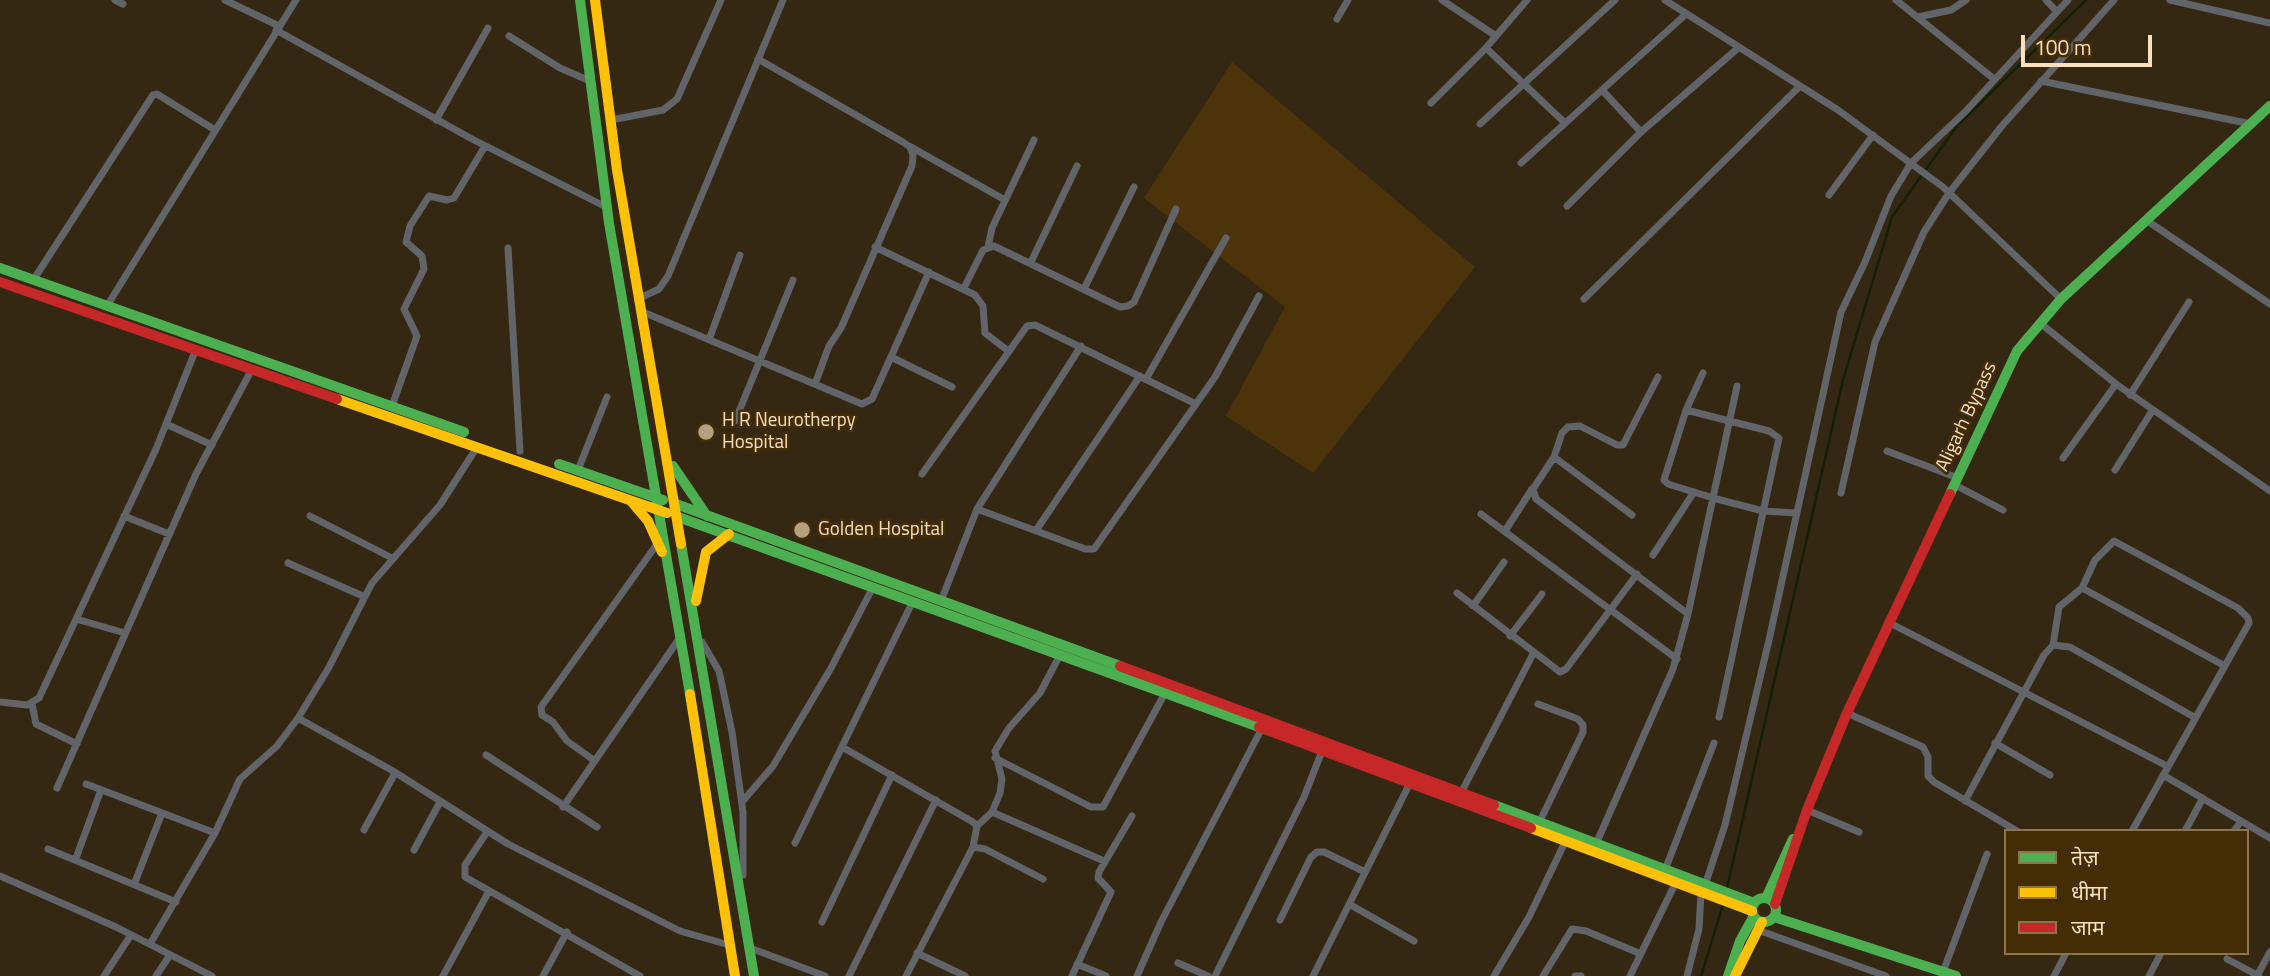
<!DOCTYPE html>
<html>
<head>
<meta charset="utf-8">
<style>
  body { margin:0 }
  #map { position:relative; width:2270px; height:976px; overflow:hidden; background:#352813; font-family:"Titillium Web","Noto Sans Devanagari",sans-serif }
  canvas { display:block }
  .legend { position:absolute; left:2004px; top:829px; width:245px; height:126px; box-sizing:border-box; background:#442c04; border:2px solid #8d744e; margin:0; padding:9px 12px; list-style:none; font-size:21px; color:#fae0be }
  .legend li { display:flex; align-items:center; gap:14px; height:35px }
  .legend b { width:35px; border:2px solid #8d744e }
  .scale { position:absolute; left:2021px; top:35px; width:131px; height:32px; box-sizing:border-box; border:4px solid #fae0be; border-top:0; padding-left:9px; font-size:21px; line-height:24px; white-space:nowrap; color:#fae0be; -webkit-text-stroke:5px #442c04; paint-order:stroke }
</style>
</head>
<body>
<div id="map">
<canvas width="2270" height="976"></canvas>
<ul class="legend">
<li><b style="height:9px;background:#4caf50"></b>तेज़</li>
<li><b style="height:9px;background:#ffc107"></b>धीमा</li>
<li><b style="height:9px;background:#c62828"></b>जाम</li>
</ul>
<div class="scale">100 m</div>
</div>
<script>
const ctx = document.querySelector('canvas').getContext('2d');
ctx.lineJoin = 'round';
function fillPath(path, color) {
  ctx.fillStyle = color;
  ctx.fill(path, 'evenodd');
}
function shape(rows) {
  const path = new Path2D();
  for (const r of rows) {
    if (r.length === 3) {
      path.moveTo(r[0] + r[2], r[1]);
      path.arc(r[0], r[1], r[2], 0, 2 * Math.PI);
      continue;
    }
    path.moveTo(r[0], r[1]);
    for (let i = 2; i < r.length; i += 2) path.lineTo(r[i], r[i + 1]);
  }
  return path;
}
function strokePath(path, color, width, dash) {
  ctx.strokeStyle = color;
  ctx.lineWidth = width;
  ctx.lineCap = dash ? 'butt' : 'round';
  ctx.setLineDash(dash || []);
  ctx.stroke(path);
}
function label(font, color, halo, rows, align = 'center') {
  ctx.font = font + ' "Titillium Web",sans-serif';
  ctx.lineWidth = 5;
  ctx.setLineDash([]);
  ctx.textBaseline = 'middle';
  ctx.strokeStyle = halo;
  ctx.fillStyle = color;
  for (const [text, x, y, turn = 0] of rows) {
    ctx.save();
    ctx.translate(x, y);
    ctx.rotate((+turn || 0) * Math.PI / 180);
    ctx.textAlign = isNaN(turn) ? turn : align;
    if (halo) ctx.strokeText(text, 0, 0);
    ctx.fillText(text, 0, 0);
    ctx.restore();
  }
}
fillPath(shape([
  [1232,62,1475,267,1313,473,1226,416,1285,307,1144,198]
]), '#4d330a');
strokePath(shape([
  [1727,888,1843,380,1892,217,1957,126,2086,0],
  [1701,976,1723,905]
]), '#122103', 2.5);
strokePath(shape([
  [115,0,123,4],
  [225,0,279,26],
  [1442,0,1496,36],
  [1665,0,1838,110,1943,187,2061,299],
  [1896,0,1994,79],
  [2046,0,2057,12],
  [2170,0,2270,23],
  [1918,17,1951,10,1966,0],
  [1337,19,1348,0],
  [276,30,472,139,606,207],
  [509,36,560,68,590,81],
  [1486,48,1565,123],
  [758,59,903,142,910,147,913,155,912,166,841,328,829,346,815,384],
  [2041,81,2251,124],
  [1602,90,1641,132],
  [1431,103,1485,49,1527,0],
  [436,120,488,28],
  [611,120,663,110,677,99,721,0],
  [1480,124,1615,0],
  [911,147,1005,200],
  [1521,163,1685,15],
  [1829,195,1873,135],
  [1567,206,1641,132,1737,49],
  [2146,220,2270,304],
  [875,247,975,295,983,306,985,333,1007,350],
  [988,247,992,228,1034,140],
  [508,248,520,451],
  [1031,262,1077,166],
  [34,279,153,95,157,94,215,130],
  [964,288,983,250,994,246,1120,307,1128,306,1134,302,1176,209],
  [1084,289,1134,187],
  [640,298,659,289,668,276,783,0],
  [1584,299,1799,87],
  [107,306,296,0],
  [643,312,862,404,872,399,929,272],
  [2040,323,2116,384,2270,491],
  [710,337,740,255],
  [891,357,952,387],
  [1703,373,1686,410,1664,480,1668,484,1713,498,1763,511,1796,513],
  [1146,379,1226,238],
  [2130,395,2189,302],
  [392,406,417,336,404,309,424,269,422,256,406,242,410,226,429,196,447,200,454,198,485,146],
  [1686,410,1769,431,1779,438,1719,717],
  [735,421,793,280],
  [166,424,212,445],
  [1887,451,1958,478],
  [1554,457,1632,515],
  [2063,458,2116,384],
  [578,470,607,397],
  [2115,470,2152,411],
  [922,474,1027,326,1035,325,1196,404],
  [1955,485,2003,510],
  [1841,493,1875,342,1924,232,1949,193,2001,127,2114,0],
  [977,509,1085,549,1094,549,1215,377,1259,296],
  [1481,514,1677,659],
  [124,516,169,534],
  [310,516,392,558],
  [1037,529,1140,376],
  [1505,531,1532,489],
  [1653,555,1694,492],
  [288,563,365,597],
  [2082,588,2225,666],
  [1457,593,1560,672,1566,669,1637,574],
  [941,601,977,509,1081,346],
  [1473,606,1504,562],
  [1688,614,1737,386],
  [76,619,125,633],
  [1888,622,2167,766],
  [1510,636,1542,594],
  [702,642,719,671,732,732,743,812,743,875],
  [2053,645,2059,607,2082,588,2095,560,2114,541,2238,608,2248,618,2249,623,2132,831],
  [0,702,27,705,39,698,156,449,196,349],
  [32,704,36,724,77,744],
  [1538,704,1578,719,1583,725,1583,732,1539,823],
  [1847,713,1923,747,1928,757,1928,776,1934,782,2017,831],
  [298,718,393,771,508,844,680,931,729,945],
  [1995,743,2050,775],
  [842,747,973,822,977,826,973,847],
  [486,755,597,827],
  [995,758,1091,807,1103,807,1165,693],
  [595,761,567,741,553,722,542,715,541,707,657,544],
  [2163,775,2270,838],
  [86,784,215,833],
  [57,788,196,474,252,369],
  [1460,795,1533,654],
  [1965,801,2044,655,2053,645,2070,647,2194,717],
  [742,802,773,766,831,668,873,587],
  [563,807,681,636],
  [1807,810,1859,832],
  [992,812,1104,861],
  [977,826,992,812,1000,793,1002,779,995,751,1009,728,1040,693,1060,655],
  [364,830,395,773],
  [2185,831,2203,798],
  [2234,831,2241,821],
  [487,832,465,865,465,877,640,976],
  [795,843,913,601],
  [1596,844,1673,669,1688,614,1536,499,1533,489,1554,457,1562,433,1568,427,1580,426,1617,445,1623,445,1658,377],
  [48,849,176,902],
  [414,850,440,802],
  [76,858,101,790],
  [1665,870,1714,743],
  [0,876,116,927,212,976],
  [135,882,162,813],
  [1705,885,1725,825,1769,640,1841,312,1865,262,1891,196,1911,163,1965,112,2068,0],
  [1349,904,1414,941],
  [1280,920,1311,857,1317,852,1324,852,1365,872],
  [822,922,892,775],
  [1758,930,1886,976],
  [150,944,215,833,240,779,277,746,298,718,328,669,372,583,440,505,477,447],
  [750,948,825,976],
  [917,953,965,976],
  [2227,959,2259,976],
  [1178,963,1208,976],
  [1077,964,1106,976],
  [1943,972,1987,854],
  [104,976,131,935],
  [156,976,170,955],
  [443,976,489,891],
  [543,976,567,932],
  [849,976,936,800],
  [906,976,973,847,985,849,1043,879],
  [1072,976,1111,892,1098,878,1099,872,1132,816],
  [1137,976,1161,922,1262,728],
  [1215,976,1304,797,1322,751],
  [1313,976,1409,785],
  [1494,976,1529,917,1567,838],
  [1543,976,1572,929,1586,931,1641,954],
  [1575,976,1581,976],
  [1630,976,1675,884],
  [1687,976,1699,929,1701,893],
  [2054,976,2066,953],
  [2149,976,2161,953],
  [2257,976,2270,952]
]), '#616569', 7);
strokePath(shape([
  [580,0,609,223,690,694],
  [0,268,464,432],
  [559,464,663,500],
  [673,466,707,516],
  [1950,494,2017,351,2061,299,2270,106],
  [676,504,1120,666],
  [678,517,1259,727],
  [681,544,754,976],
  [1494,805,1754,903],
  [1766,898,1793,839],
  [1764,910,12],
  [1774,917,1956,976],
  [1728,976,1740,941,1754,916]
]), '#4caf50', 10);
strokePath(shape([
  [595,0,617,170,681,544],
  [337,399,667,513],
  [631,501,648,521,662,552],
  [696,601,706,552,729,534],
  [690,694,735,976],
  [1531,828,1752,911],
  [1735,976,1762,922]
]), '#ffc107', 10);
strokePath(shape([
  [0,282,337,399],
  [1120,666,1494,805],
  [1259,727,1531,828],
  [1775,904,1807,810,1847,713,1950,494]
]), '#c62828', 10);
for (const [x, y, r, color] of [
  [706,432,9,"#b5a082"],
  [802,530,9,"#b5a082"]
]) {
  const dot = new Path2D();
  dot.arc(x, y, r, 0, 2 * Math.PI);
  ctx.fillStyle = color;
  ctx.fill(dot);
  strokePath(dot, '#442c04', 2.5);
}
label('19px', '#fae0be', '#442c04', [
  ["Aligarh Bypass",1967,417,-65]
]);
label('19px', '#fae0be', '#442c04', [
  ["H R Neurotherpy",722,421],
  ["Hospital",722,443],
  ["Golden Hospital",818,530]
], 'left');
</script>
</body>
</html>
